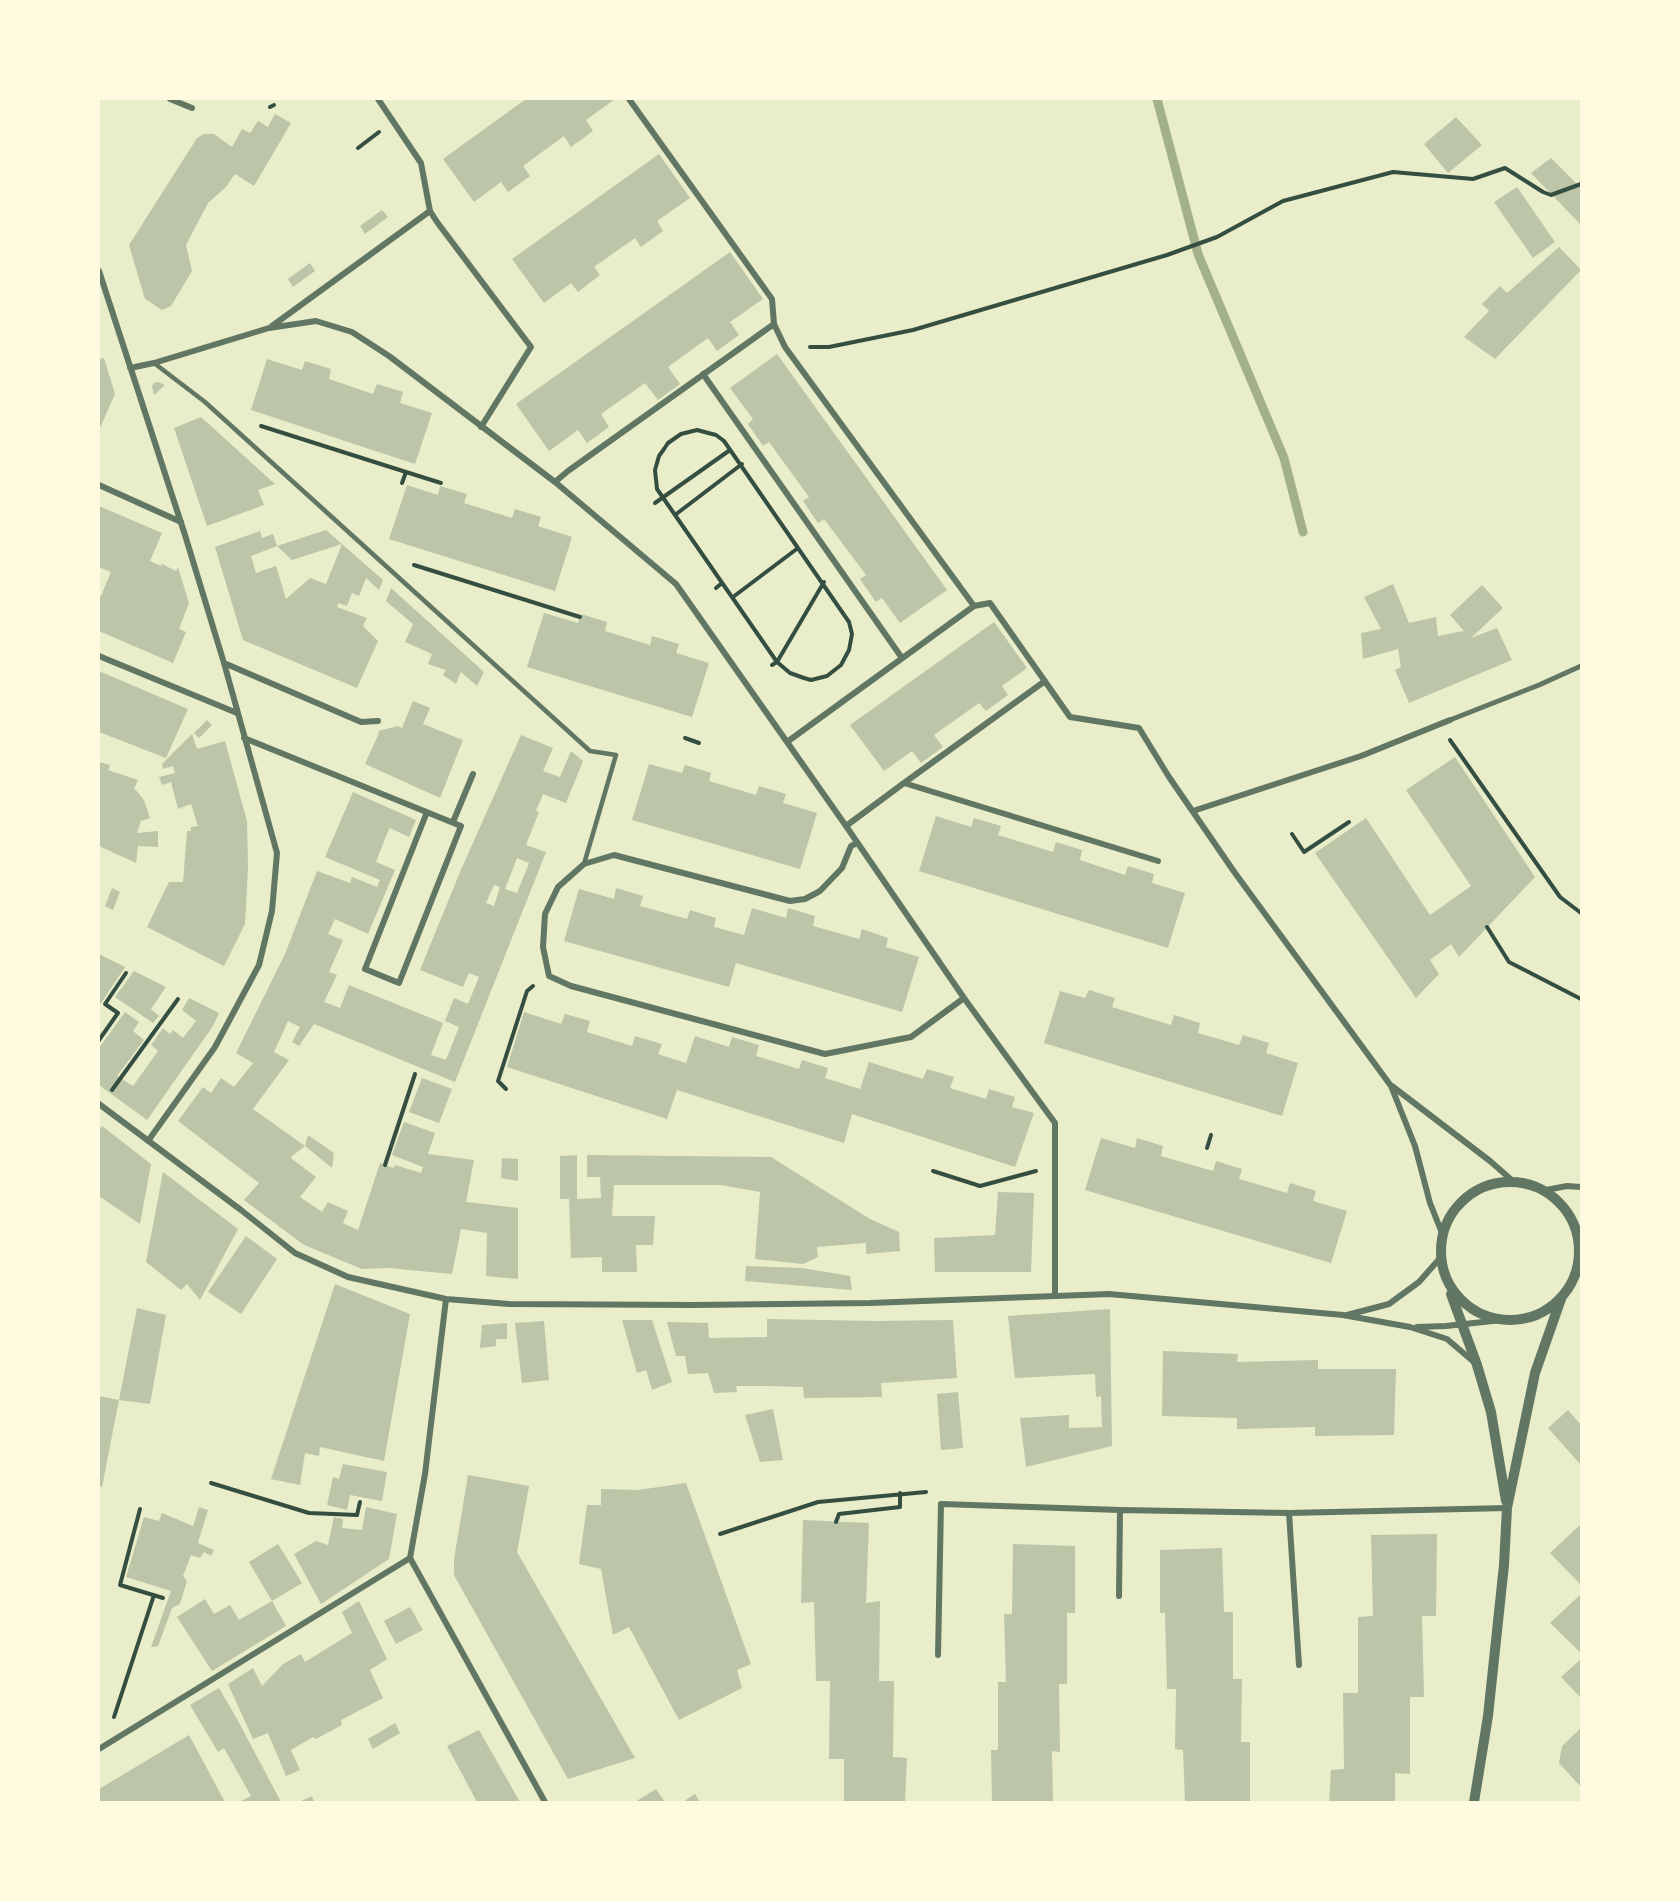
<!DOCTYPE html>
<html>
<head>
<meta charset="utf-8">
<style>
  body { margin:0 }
  #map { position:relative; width:1680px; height:1901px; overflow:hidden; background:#e9edc9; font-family:"Varela Round",sans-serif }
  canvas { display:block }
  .frame { position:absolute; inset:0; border:100px solid #fefae0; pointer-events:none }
</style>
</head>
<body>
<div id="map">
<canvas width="1680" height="1901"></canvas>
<div class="frame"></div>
</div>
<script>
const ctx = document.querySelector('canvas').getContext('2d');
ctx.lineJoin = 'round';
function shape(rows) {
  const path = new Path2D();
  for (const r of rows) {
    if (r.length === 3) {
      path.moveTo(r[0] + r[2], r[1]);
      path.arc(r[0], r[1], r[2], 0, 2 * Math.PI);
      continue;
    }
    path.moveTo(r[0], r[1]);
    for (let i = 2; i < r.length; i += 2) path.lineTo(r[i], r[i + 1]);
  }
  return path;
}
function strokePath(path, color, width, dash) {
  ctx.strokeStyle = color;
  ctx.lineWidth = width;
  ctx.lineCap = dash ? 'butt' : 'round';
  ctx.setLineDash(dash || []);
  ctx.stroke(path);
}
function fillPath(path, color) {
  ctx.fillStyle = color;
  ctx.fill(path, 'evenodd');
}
strokePath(shape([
  [1157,99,1198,254,1284,458,1303,532]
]), '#a3b18a', 9);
fillPath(shape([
  [526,99,615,99,586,120,593,131,571,147,564,136,523,166,530,176,508,192,501,182,474,202,443,159],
  [275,114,291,123,254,186,235,174,226,187,208,203,186,245,192,271,171,306,162,310,145,299,129,245,197,138,204,134,214,134,232,147,242,129,250,133,258,121,268,127],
  [1456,117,1482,145,1448,173,1424,144],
  [659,154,690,198,657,221,663,231,641,247,635,238,594,267,600,275,578,292,571,283,544,303,512,259],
  [1551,158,1581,188,1581,225,1531,173],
  [1517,187,1555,242,1533,258,1494,202],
  [382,210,388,217,365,234,360,226],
  [1559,247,1581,270,1495,359,1464,337,1489,311,1482,304,1500,286,1507,293],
  [730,252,763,299,730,322,739,335,717,351,708,338,668,367,680,384,658,400,645,383,601,414,609,427,587,443,578,430,549,451,516,404],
  [310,263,315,271,293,287,288,279],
  [777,354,947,590,900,623,882,598,876,602,860,579,866,575,824,519,818,523,803,501,809,497,769,442,763,446,748,424,753,419,730,388],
  [104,358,115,394,99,430,99,359],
  [267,359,302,370,305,361,331,369,329,379,373,394,377,384,403,392,400,403,432,413,415,464,251,410],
  [158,382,165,385,154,395,152,386,154,383],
  [201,417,275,484,258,490,264,505,207,526,174,428],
  [407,485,438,495,440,486,467,494,464,503,512,518,515,509,541,517,538,526,572,537,555,591,389,539],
  [99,506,162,533,150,561,161,566,162,564,176,571,178,567,189,603,179,629,186,632,173,663,99,631,99,595,101,596,111,572,99,567],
  [326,530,342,544,292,560,277,546],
  [260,531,262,538,273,534,277,546,251,556,256,573,276,566,286,599,310,578,326,584,342,544,383,580,379,590,366,578,359,596,352,593,347,606,338,603,337,607,367,618,363,626,378,641,357,688,243,640,215,547],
  [1393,584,1409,623,1436,617,1438,636,1464,631,1450,615,1482,585,1503,608,1471,638,1497,628,1512,660,1409,703,1395,670,1401,667,1398,649,1363,659,1361,633,1381,629,1364,597],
  [391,588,484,672,477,686,461,672,456,684,443,675,446,670,428,664,432,654,405,642,413,624,386,601],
  [544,613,578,623,581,614,607,622,605,631,650,645,652,636,679,644,676,653,709,663,692,717,527,667],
  [994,622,1027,668,1002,686,1008,695,986,711,979,703,934,735,943,747,921,763,912,751,884,771,850,725],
  [99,671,188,709,166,758,99,732],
  [413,701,430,708,423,724,463,740,440,798,365,764,379,733,378,731,398,726,402,728],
  [207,720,212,725,199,738,194,733],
  [192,734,197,749,225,741,247,821,248,868,245,924,224,966,147,927,169,882,183,882,187,831,191,831,191,827,198,826,191,804,178,809,171,782,162,785,159,777,175,773,173,766,163,769,162,764],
  [521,735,553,748,543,771,560,777,571,751,583,761,566,803,543,794,536,811,539,812,526,845,546,852,455,1082,314,1024,299,1046,292,1042,300,1027,288,1021,274,1052,289,1060,253,1109,305,1146,291,1157,292,1159,316,1177,300,1197,322,1212,328,1202,348,1211,343,1223,358,1230,380,1163,393,1168,395,1165,421,1173,423,1167,392,1155,404,1122,435,1133,428,1154,474,1160,466,1202,518,1208,518,1279,486,1276,487,1233,461,1229,452,1274,388,1268,362,1269,304,1245,244,1200,259,1183,178,1121,203,1087,211,1093,221,1078,234,1087,253,1063,236,1053,285,954,317,871,350,883,352,877,377,887,380,880,325,857,353,792,416,820,409,837,390,828,386,836,376,862,395,870,368,934,335,919,328,934,343,940,329,972,337,975,324,1002,340,1008,349,985,443,1023,431,1055,446,1060,459,1027,445,1021,454,998,468,1004,479,977,469,973,463,987,420,970,460,872],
  [517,858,529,863,517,893,505,889],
  [494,885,500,887,494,906,486,903],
  [1455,757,1535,877,1459,957,1451,944,1430,960,1439,974,1416,998,1315,853,1366,818,1430,915,1471,886,1406,790],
  [99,762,110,765,108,770,138,780,133,791,135,789,144,800,150,818,141,821,137,833,158,831,158,847,138,846,136,863,99,846],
  [649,764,682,773,685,765,692,767,711,773,709,781,756,795,759,786,786,794,783,803,817,813,800,869,632,820],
  [936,816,971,827,974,818,1001,826,998,835,1053,852,1056,842,1082,850,1080,860,1125,875,1128,866,1154,874,1152,883,1185,893,1168,948,919,871],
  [112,888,120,892,113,910,105,906],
  [616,888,643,896,640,906,687,919,690,910,716,918,714,927,744,935,752,908,786,918,788,908,815,916,813,926,859,939,862,929,888,938,886,947,919,957,902,1012,736,963,729,987,564,941,579,889,614,899],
  [99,954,125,967,99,1006],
  [134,971,166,987,151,1009,159,1016,153,1023,115,997],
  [1089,990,1115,998,1112,1007,1171,1025,1174,1015,1200,1023,1198,1033,1239,1045,1243,1035,1269,1043,1266,1053,1298,1063,1282,1116,1044,1043,1060,991,1085,998],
  [189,998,219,1013,213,1026,147,1120,99,1085,99,1048,125,1012,139,1022,133,1031,144,1040,117,1076,133,1086,158,1051,151,1045,163,1028,170,1034,173,1030,183,1038,196,1021,182,1010],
  [524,1012,561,1024,565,1014,590,1021,587,1032,632,1046,635,1036,662,1044,658,1054,686,1063,695,1036,729,1047,732,1037,759,1045,756,1056,799,1069,802,1060,828,1068,825,1078,860,1089,869,1062,923,1079,927,1069,954,1077,950,1088,986,1099,989,1089,1015,1097,1012,1107,1034,1113,1015,1167,852,1114,844,1143,677,1090,667,1119,507,1067],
  [422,1078,452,1089,439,1123,409,1112],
  [102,1126,151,1164,140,1224,99,1196,99,1130],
  [308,1135,334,1153,332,1168,305,1146],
  [1101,1138,1135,1148,1137,1138,1163,1146,1161,1156,1213,1171,1216,1161,1242,1169,1239,1179,1287,1193,1290,1183,1316,1191,1313,1201,1347,1211,1331,1263,1085,1190],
  [577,1155,577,1199,601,1198,600,1177,587,1177,587,1155,771,1157,870,1219,899,1232,900,1251,866,1254,866,1243,817,1247,818,1257,803,1264,755,1259,760,1192,721,1185,614,1185,612,1216,655,1216,653,1245,636,1245,637,1272,602,1272,602,1257,571,1258,569,1199,560,1199,560,1156],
  [502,1158,518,1159,518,1181,501,1178],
  [163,1172,238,1229,200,1300,187,1284,181,1290,146,1262],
  [998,1192,1034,1193,1031,1272,935,1272,934,1238,995,1235],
  [246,1236,277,1259,241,1314,208,1292],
  [746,1266,802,1268,850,1276,852,1290,745,1281],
  [335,1284,410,1314,384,1461,320,1447,319,1456,305,1453,300,1485,271,1479],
  [137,1308,166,1315,150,1404,119,1400],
  [1110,1309,1112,1446,1026,1467,1020,1418,1069,1415,1069,1428,1102,1427,1101,1396,1096,1397,1095,1374,1015,1378,1008,1316],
  [767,1319,876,1321,953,1320,957,1378,881,1383,882,1397,804,1398,803,1387,768,1386,736,1386,737,1392,714,1393,708,1373,688,1374,685,1356,676,1356,667,1322,708,1323,709,1338,767,1337],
  [622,1320,652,1320,672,1382,652,1390,646,1370,637,1373],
  [544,1321,549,1380,522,1383,515,1323],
  [507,1323,507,1339,496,1339,496,1346,480,1348,482,1325],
  [1163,1351,1238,1354,1237,1362,1318,1360,1318,1369,1396,1369,1394,1435,1315,1436,1315,1427,1237,1429,1237,1418,1162,1416],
  [958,1392,963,1448,941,1450,937,1394],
  [99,1396,119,1400,102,1487,99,1486],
  [773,1409,783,1460,760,1462,745,1415],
  [1568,1410,1581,1425,1581,1465,1548,1428],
  [343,1464,387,1472,382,1501,350,1495,347,1510,327,1505,333,1477,339,1479],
  [468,1475,529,1486,517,1552,635,1758,568,1779,454,1575,454,1559],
  [686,1483,751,1664,737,1670,742,1688,679,1720,629,1627,613,1635,601,1569,579,1564,587,1505,601,1505,601,1489,638,1490],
  [199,1507,208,1510,198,1543,214,1550,211,1556,204,1552,200,1558,191,1555,183,1576,187,1581,180,1604,172,1608,158,1646,151,1647,171,1591,126,1577,144,1517,159,1521,162,1513,193,1526],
  [366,1507,397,1514,389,1559,321,1604,294,1554,316,1541,328,1545,334,1517,343,1519,342,1528,362,1530],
  [803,1520,869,1523,866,1603,880,1601,879,1681,894,1681,893,1757,907,1758,905,1802,844,1802,844,1759,829,1759,830,1681,816,1681,814,1602,801,1603],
  [1581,1524,1581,1585,1550,1553],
  [1437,1534,1436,1616,1422,1616,1424,1697,1410,1697,1410,1774,1395,1773,1395,1802,1329,1802,1331,1770,1344,1769,1343,1693,1358,1693,1358,1617,1373,1616,1371,1535],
  [278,1544,302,1583,272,1601,249,1562],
  [1013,1544,1075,1546,1075,1613,1067,1613,1067,1684,1059,1684,1060,1752,1052,1751,1053,1802,992,1802,991,1750,998,1750,998,1682,1006,1682,1004,1614,1012,1614],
  [1222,1548,1224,1612,1233,1612,1233,1679,1242,1679,1241,1742,1250,1742,1250,1802,1185,1802,1183,1750,1175,1749,1176,1689,1167,1689,1165,1613,1160,1613,1160,1550],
  [1581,1594,1581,1653,1550,1623],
  [205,1599,214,1614,230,1605,239,1620,272,1601,286,1626,212,1671,177,1617],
  [359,1601,387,1659,370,1670,383,1698,341,1720,342,1725,316,1739,313,1737,291,1750,300,1770,286,1776,268,1733,253,1739,228,1684,253,1668,262,1686,283,1664,301,1654,305,1662,352,1633,342,1612],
  [410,1607,423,1630,396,1644,384,1621],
  [1581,1659,1581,1698,1561,1677],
  [219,1688,237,1719,281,1802,239,1802,251,1796,224,1748,218,1752,190,1705],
  [395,1723,400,1733,373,1749,368,1739],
  [1581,1728,1581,1787,1559,1763,1562,1746],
  [479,1730,520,1802,477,1802,447,1746],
  [189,1735,225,1802,99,1802,99,1789],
  [656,1789,665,1802,635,1802,643,1797],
  [695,1794,700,1802,683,1802],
  [312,1796,314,1802,299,1802]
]), '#bcc5a7');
strokePath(shape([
  [270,107,274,105],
  [358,148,379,132],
  [810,347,829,347,913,330,1167,255,1217,237,1283,201,1393,172,1473,179,1505,168,1543,192,1551,195,1581,184],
  [261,426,406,472],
  [697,430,716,435,724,441,849,622,852,634,849,650,841,665,827,676,811,680,804,678,790,673,777,662,657,489,655,470,659,456,664,449,668,443,681,434,697,430],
  [402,483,406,472,441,483],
  [655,503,730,450],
  [675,515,742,464],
  [414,565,580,617],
  [716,588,722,583],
  [733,597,798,548],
  [772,665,777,662,824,582],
  [685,738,699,743],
  [1450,740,1560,897,1581,913],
  [1292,834,1304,852,1349,822],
  [1487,927,1509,962,1581,999],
  [99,1040,118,1013,105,1004,126,973],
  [506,1089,498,1081,527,991,533,986],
  [112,1090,178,999],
  [1207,1148,1211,1135],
  [385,1165,415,1074],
  [933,1171,980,1186,1036,1171],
  [211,1483,309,1513,357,1515,360,1502],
  [140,1509,120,1585,163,1598],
  [836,1522,839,1514,900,1507,900,1493],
  [720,1534,818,1502,926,1492],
  [114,1717,154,1595]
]), '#344e41', 4);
strokePath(shape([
  [154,363,205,402,590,751,616,755,584,864]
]), '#617663', 4.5);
strokePath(shape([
  [1450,720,1539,685,1581,666]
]), '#617663', 5);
strokePath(shape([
  [170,99,192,108],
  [378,99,421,163,430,211,437,222,531,347,481,427],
  [629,99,772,299,774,324,785,347,974,606],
  [99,271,185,535,224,663,277,853,272,911,259,965,215,1047,148,1141],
  [272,326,430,211],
  [130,368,154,363,269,328,316,321,352,332,389,356,555,482,676,584,846,826,964,998,1055,1123,1055,1296],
  [703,374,902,658],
  [555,482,568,471,774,324],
  [99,485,181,522],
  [99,656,237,713],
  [224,663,361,722,378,721],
  [244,738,461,826,399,983,365,969,427,812],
  [787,742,974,606,990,603,1070,717,1139,728,1169,777,1235,873,1391,1086,1415,1146,1430,1203,1442,1233],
  [904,783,1045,681],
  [1193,811,1361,756,1450,720],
  [453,822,473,774],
  [846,826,904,783,1158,861],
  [857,843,851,846,842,868,820,891,805,899,790,901,614,855,584,864,558,887,545,914,543,947,549,976,571,986,825,1054,911,1037,964,998],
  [1392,1086,1490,1161,1514,1182],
  [99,1104,241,1210,295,1253,348,1277,446,1299,509,1304,693,1305,870,1303,1109,1294,1343,1315,1410,1327,1447,1339,1474,1362],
  [1546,1190,1567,1186,1581,1187],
  [1573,1278,1581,1272],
  [446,1299,425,1474,410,1558,545,1802],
  [1347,1315,1389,1304,1419,1282,1441,1257],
  [1417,1327,1446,1326,1502,1320],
  [1289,1513,1299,1665],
  [1119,1596,1120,1510],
  [938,1655,941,1504,1120,1510,1289,1513,1507,1508],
  [99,1749,410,1558]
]), '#617663', 6);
strokePath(shape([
  [1510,1251,69],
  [1451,1294,1477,1365,1491,1412,1506,1501],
  [1474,1802,1488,1716,1504,1565,1507,1508,1535,1373,1562,1296]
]), '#617663', 10);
</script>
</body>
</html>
